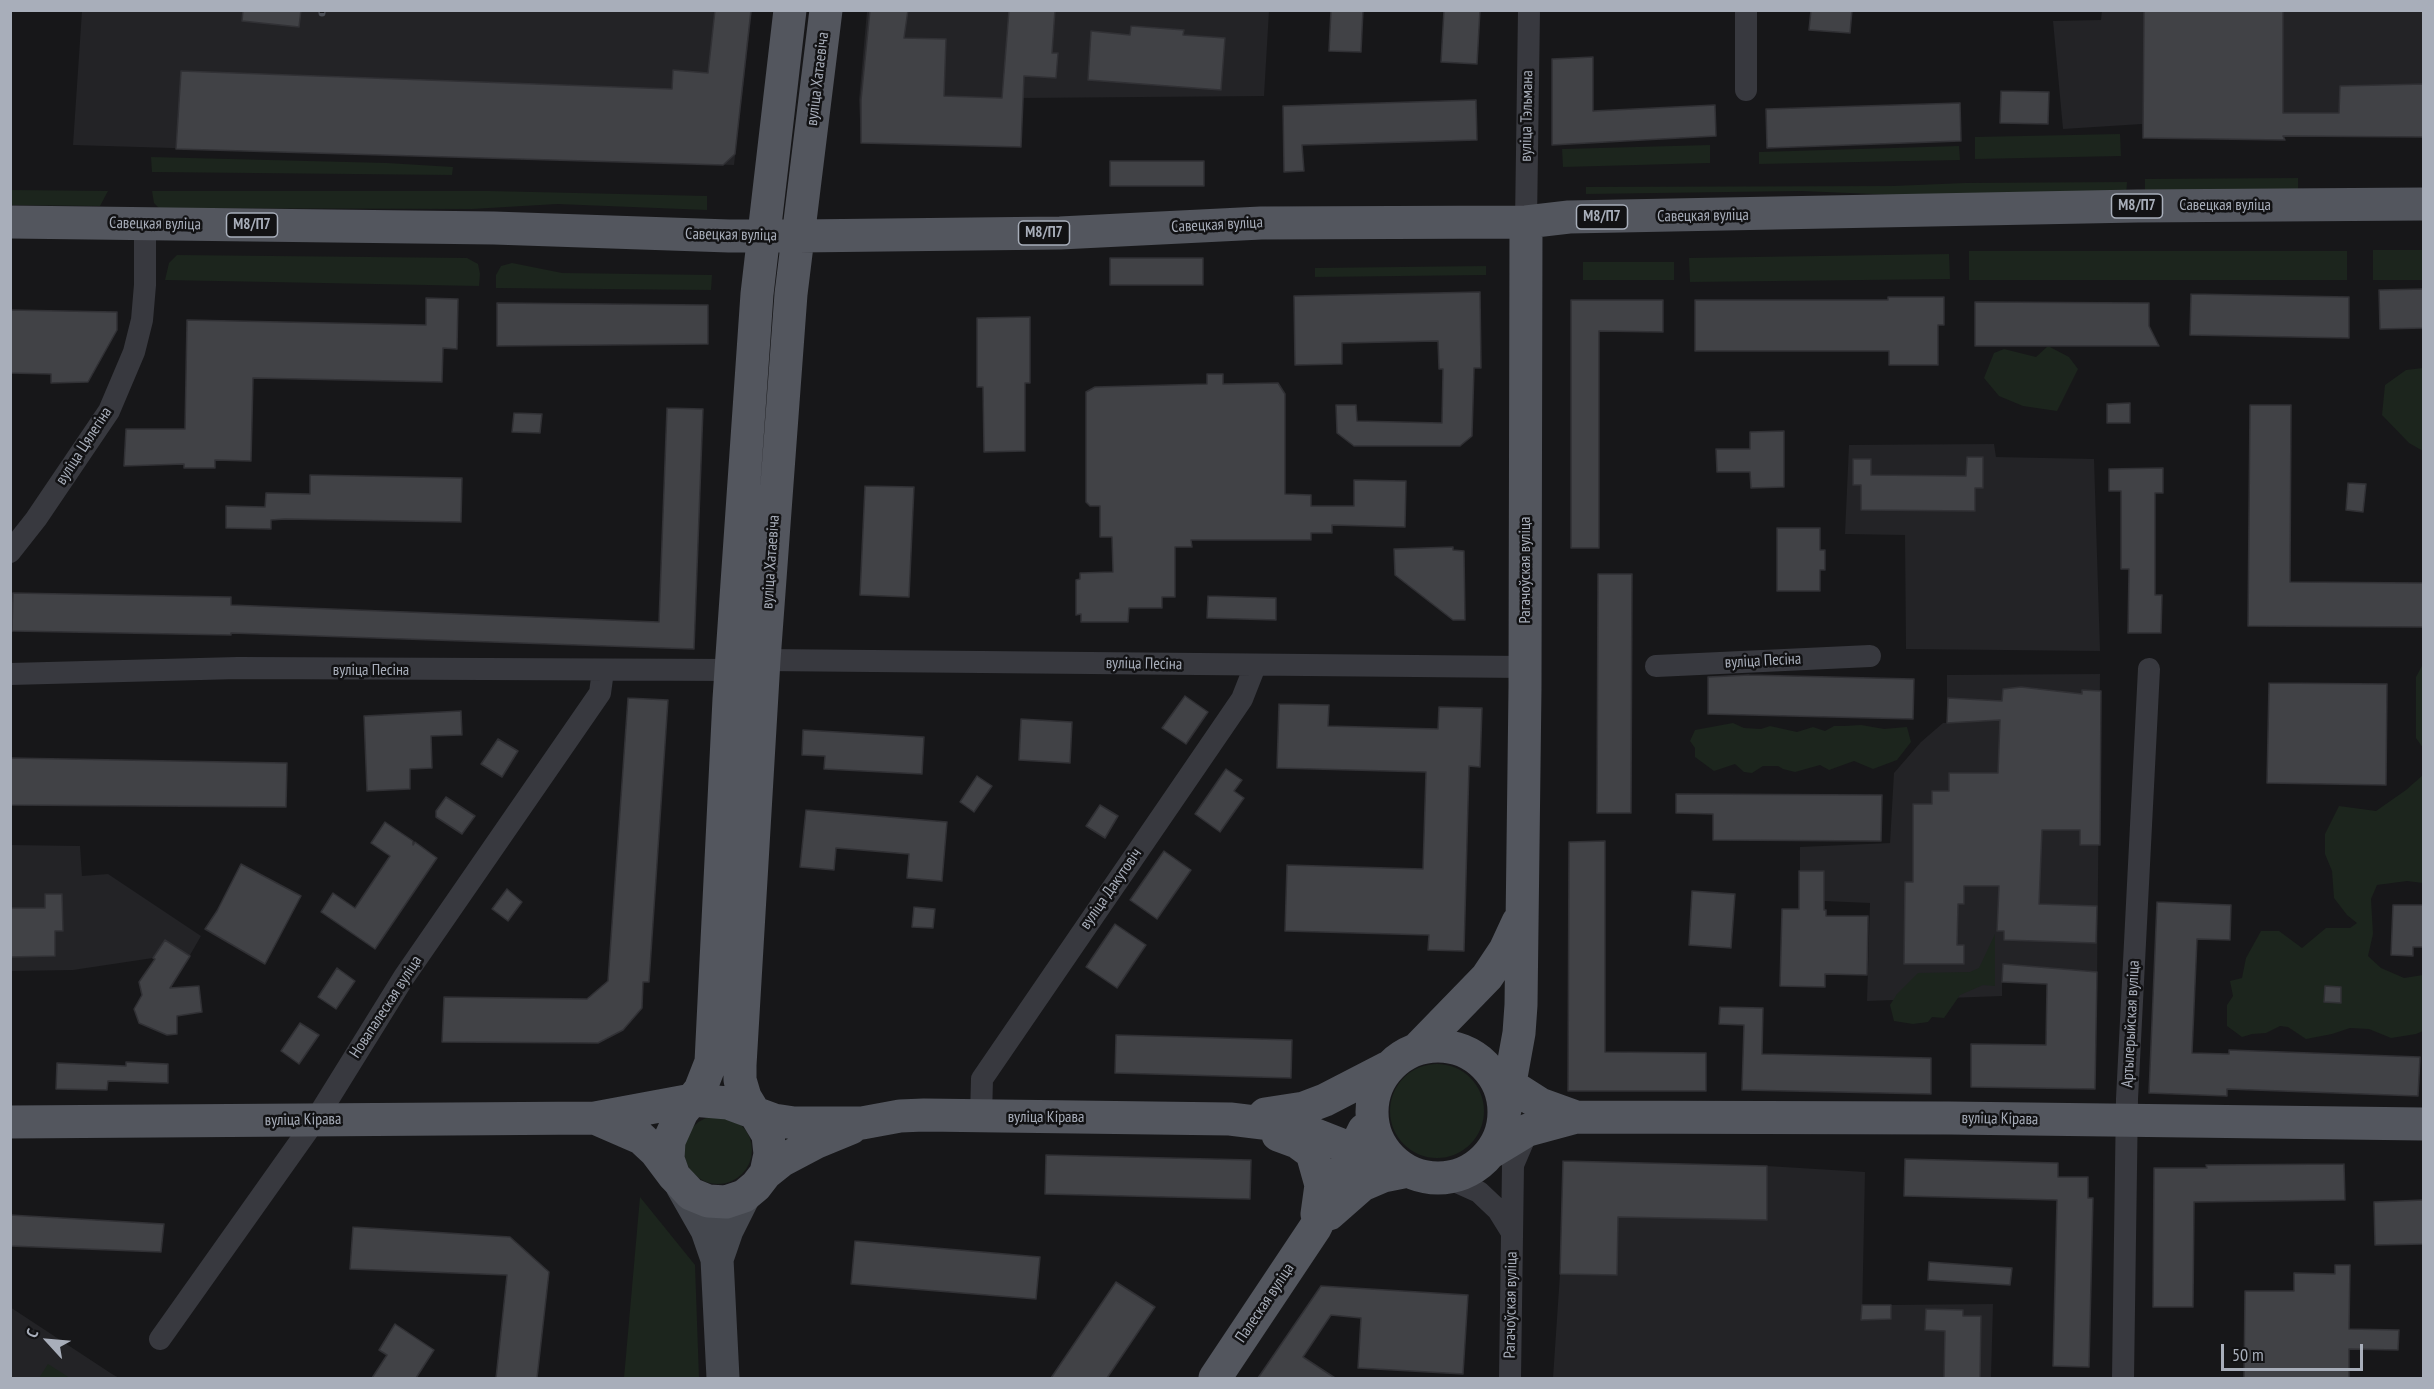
<!DOCTYPE html>
<html>
<head>
<meta charset="utf-8">
<style>
  body { margin:0 }
  #map { position:relative; width:2434px; height:1389px; overflow:hidden; background:#171719; font-family:"PT Sans Narrow",sans-serif }
  canvas { display:block }
  .frame { position:absolute; inset:0; border:12px solid #a8aeba; pointer-events:none }
  .north { position:absolute; left:18px; top:1311px; width:60px; height:60px; -webkit-text-stroke:4px #121214; paint-order:stroke; rotate:296deg; font-size:16px; font-weight:700; line-height:24px; text-align:center; color:#a8aeba }
  .north::after { content:''; display:block; margin:auto; width:21px; height:27px; background:#a8aeba; clip-path:polygon(50% 0,100% 100%,50% 72%,0 100%) }
  .scale { position:absolute; left:2221px; top:1344px; width:142px; height:27px; box-sizing:border-box; border:3px solid #a8aeba; border-top:0; padding-left:8px; font-size:18px; line-height:21px; white-space:nowrap; color:#a8aeba; -webkit-text-stroke:4px #121214; paint-order:stroke }
</style>
</head>
<body>
<div id="map">
<canvas width="2434" height="1389"></canvas>
<div class="frame"></div>
<div class="north">С</div>
<div class="scale">50 m</div>
</div>
<script>
const ctx = document.querySelector('canvas').getContext('2d');
ctx.lineJoin = 'round';
function fillPath(path, color) {
  ctx.fillStyle = color;
  ctx.fill(path, 'evenodd');
}
function shape(rows) {
  const path = new Path2D();
  for (const r of rows) {
    if (r.length === 3) {
      path.moveTo(r[0] + r[2], r[1]);
      path.arc(r[0], r[1], r[2], 0, 2 * Math.PI);
      continue;
    }
    path.moveTo(r[0], r[1]);
    for (let i = 2; i < r.length; i += 2) path.lineTo(r[i], r[i + 1]);
  }
  return path;
}
function strokePath(path, color, width, dash) {
  ctx.strokeStyle = color;
  ctx.lineWidth = width;
  ctx.lineCap = dash ? 'butt' : 'round';
  ctx.setLineDash(dash || []);
  ctx.stroke(path);
}
function label(font, color, halo, rows, align = 'center') {
  ctx.font = font + ' "PT Sans Narrow",sans-serif';
  ctx.lineWidth = 5;
  ctx.setLineDash([]);
  ctx.textBaseline = 'middle';
  ctx.strokeStyle = halo;
  ctx.fillStyle = color;
  for (const [text, x, y, turn = 0] of rows) {
    ctx.save();
    ctx.translate(x, y);
    ctx.rotate((+turn || 0) * Math.PI / 180);
    ctx.textAlign = isNaN(turn) ? turn : align;
    if (halo) ctx.strokeText(text, 0, 0);
    ctx.fillText(text, 0, 0);
    ctx.restore();
  }
}
fillPath(shape([
  [2102,10,2423,11,2423,137,2284,136,2285,140,2143,138,2142,124,2063,129,2053,21,2101,20],
  [82,11,752,11,734,165,73,145],
  [867,11,1269,11,1264,96,1023,98,1021,147,861,143,859,100],
  [1994,444,1996,457,2094,459,2100,651,1906,649,1905,535,1845,534,1849,445],
  [2100,674,2097,984,2002,982,2002,996,1867,1001,1870,903,1800,900,1800,847,1890,843,1894,773,1921,742,1943,723,1947,723,1947,675],
  [10,845,80,846,82,876,108,874,201,936,179,974,153,958,73,970,11,971],
  [1563,1161,1767,1166,1865,1172,1862,1319,1890,1319,1891,1305,1993,1304,1991,1378,1553,1378,1560,1274],
  [10,1307,112,1374,119,1378,11,1378]
]), '#232326');
fillPath(shape([
  [2120,134,2121,156,1975,159,1975,137],
  [1710,145,1710,163,1563,167,1562,149],
  [1959,146,1960,160,1759,164,1759,152],
  [151,157,387,163,453,167,452,175,152,172],
  [2298,178,2298,193,2145,195,2145,179],
  [2127,182,2126,197,1897,195,1801,191,1586,194,1586,187,1893,186,1965,183],
  [11,190,108,191,100,206,11,205],
  [152,191,490,191,707,196,707,210,557,204,472,209,159,208,154,203],
  [2373,250,2423,250,2423,280,2373,280],
  [1969,251,2347,251,2347,280,1969,280],
  [1949,254,1950,279,1690,282,1689,258],
  [177,255,467,258,478,264,480,274,479,286,165,280,169,263],
  [1583,262,1674,262,1674,280,1583,280],
  [512,263,562,273,712,275,711,290,496,288,496,275,501,266],
  [1486,266,1486,275,1315,277,1315,268],
  [2048,346,2069,357,2078,369,2057,411,2023,406,1999,396,1984,378,1994,353,2004,349,2036,357],
  [2423,368,2424,368,2423,451,2409,443,2382,415,2385,385,2406,370],
  [2423,664,2424,748,2423,748,2416,738,2416,677],
  [1733,723,1744,728,1761,729,1770,726,1797,732,1813,727,1825,731,1834,726,1844,726,1861,725,1884,729,1907,727,1911,742,1897,760,1873,769,1854,761,1829,770,1820,765,1795,772,1783,769,1778,766,1763,766,1752,773,1744,772,1735,764,1714,771,1695,757,1695,748,1690,741,1695,730],
  [2423,775,2423,883,2407,881,2377,885,2371,899,2373,934,2368,956,2381,968,2404,978,2423,975,2423,1031,2416,1034,2391,1038,2369,1029,2350,1028,2332,1034,2306,1039,2288,1027,2280,1026,2266,1033,2252,1034,2242,1037,2227,1026,2227,1005,2233,996,2230,981,2242,978,2246,958,2261,931,2279,931,2302,948,2326,928,2350,928,2357,923,2347,915,2334,898,2332,871,2325,854,2325,834,2339,806,2376,811,2406,790],
  [1995,934,1995,986,1983,985,1960,995,1944,1018,1932,1017,1928,1022,1913,1024,1894,1021,1890,1005,1897,994,1918,973,1970,972,1979,968],
  [1437,1111,47],
  [718,1150,34],
  [640,1197,695,1265,699,1378,624,1378],
  [48,1364,70,1378,39,1378]
]), '#1c251d');
const building = shape([
  [243,10,301,10,299,27,242,21,243,10],
  [715,10,751,10,735,154,723,165,176,149,181,71,672,89,673,70,708,73,715,10],
  [870,10,908,10,904,38,946,39,944,96,1002,98,1009,10,1055,10,1052,53,1058,53,1056,78,1024,76,1021,147,861,143,861,100,870,10],
  [1331,10,1363,10,1361,52,1329,51,1331,10],
  [1444,10,1480,10,1477,64,1441,62,1444,10],
  [1811,10,1852,10,1850,33,1809,30,1811,10],
  [2144,10,2283,10,2283,113,2339,113,2340,86,2424,84,2424,137,2283,136,2285,140,2143,138,2144,10],
  [1131,26,1184,30,1183,35,1225,38,1221,90,1088,80,1091,31,1130,35,1131,26],
  [1593,57,1593,111,1715,105,1716,136,1552,145,1552,59,1593,57],
  [2001,91,2049,92,2048,124,2000,123,2001,91],
  [1476,100,1477,140,1302,145,1304,171,1284,172,1283,106,1476,100],
  [1960,103,1961,141,1767,148,1766,109,1960,103],
  [1110,161,1204,161,1204,186,1110,186,1110,161],
  [1110,258,1203,258,1203,285,1110,285,1110,258],
  [2424,289,2424,328,2380,329,2379,290,2424,289],
  [1480,292,1481,368,1474,368,1472,436,1460,446,1354,446,1337,433,1336,405,1356,405,1357,421,1442,423,1443,369,1439,369,1438,341,1342,343,1342,364,1295,365,1294,296,1480,292],
  [2191,294,2349,297,2349,338,2190,335,2191,294],
  [1888,297,1944,297,1944,325,1938,325,1938,365,1889,365,1889,351,1695,351,1695,300,1888,300,1888,297],
  [426,298,458,299,457,349,443,348,442,382,253,378,251,461,215,460,215,468,184,468,184,464,124,466,126,429,185,429,187,320,426,325,426,298],
  [1571,300,1663,300,1663,332,1599,331,1599,548,1571,548,1571,300],
  [1975,302,2149,303,2149,326,2159,346,1975,346,1975,302],
  [497,303,708,305,708,344,497,346,497,303],
  [10,310,117,312,117,330,88,382,51,383,51,374,10,373,10,310],
  [1030,317,1030,383,1025,383,1025,451,984,452,983,387,977,387,977,318,1030,317],
  [1207,374,1223,374,1223,384,1278,383,1285,394,1285,494,1311,495,1311,506,1354,506,1354,480,1406,481,1405,527,1332,525,1332,533,1311,533,1311,540,1191,540,1192,547,1175,547,1175,597,1162,597,1162,608,1129,608,1128,622,1081,622,1081,614,1076,615,1076,580,1080,579,1080,573,1113,572,1112,537,1100,537,1100,506,1090,506,1086,502,1086,392,1095,387,1207,384,1207,374],
  [2130,403,2130,423,2107,423,2107,404,2130,403],
  [2250,405,2291,405,2290,582,2424,583,2424,627,2248,626,2250,405],
  [667,408,703,409,694,649,231,633,231,635,12,631,13,593,231,597,231,605,659,622,667,408],
  [514,413,542,414,540,433,512,432,514,413],
  [1784,431,1784,487,1751,488,1750,472,1717,472,1716,449,1750,449,1750,432,1784,431],
  [1967,457,1983,457,1983,488,1975,488,1975,511,1861,510,1861,485,1853,485,1853,459,1871,459,1871,475,1966,476,1967,457],
  [2163,468,2163,493,2155,493,2155,595,2162,595,2161,633,2128,633,2129,569,2121,569,2121,491,2109,491,2109,469,2163,468],
  [310,475,462,478,461,522,285,519,271,520,271,529,226,528,226,506,265,507,266,493,310,494,310,475],
  [2348,483,2366,484,2363,512,2346,510,2348,483],
  [865,486,914,487,909,597,860,595,865,486],
  [1777,528,1820,528,1820,550,1825,550,1825,570,1820,570,1820,591,1777,591,1777,528],
  [1453,547,1453,550,1464,551,1465,620,1453,620,1395,575,1394,549,1453,547],
  [1598,574,1632,574,1631,813,1597,813,1598,574],
  [1208,596,1276,598,1276,620,1207,618,1208,596],
  [1749,675,1914,679,1913,719,1708,714,1708,677,1749,675],
  [2269,683,2387,684,2386,785,2267,783,2269,683],
  [2021,687,2082,694,2082,690,2101,691,2100,845,2080,845,2080,830,2042,830,2039,904,2097,906,2096,943,2004,940,2004,931,1997,931,1999,886,1964,886,1964,904,1958,904,1957,945,1964,945,1964,964,1904,964,1905,882,1913,882,1913,804,1932,804,1932,791,1949,791,1949,773,1998,773,2000,720,1947,723,1948,698,2002,701,2003,689,2021,687],
  [1185,696,1208,712,1186,744,1162,728,1185,696],
  [628,698,668,700,649,982,643,982,642,1008,623,1030,598,1043,442,1042,444,997,587,999,608,981,628,698],
  [1279,704,1329,705,1328,726,1438,729,1439,707,1482,708,1480,767,1469,766,1464,951,1428,950,1429,935,1285,931,1287,865,1423,869,1426,772,1277,768,1279,704],
  [461,711,462,735,431,736,432,768,410,769,410,789,367,791,364,716,461,711],
  [1021,719,1072,722,1070,763,1019,760,1021,719],
  [803,730,924,737,922,774,824,769,825,756,802,755,803,730],
  [498,739,518,751,502,777,481,764,498,739],
  [10,758,287,763,286,807,10,805,10,758],
  [1226,769,1242,780,1234,791,1244,798,1220,832,1195,814,1226,769],
  [977,776,992,786,974,812,960,802,977,776],
  [1676,794,1882,795,1881,841,1713,840,1713,814,1676,813,1676,794],
  [446,797,475,816,462,834,436,817,436,811,446,797],
  [1100,805,1118,816,1105,838,1086,826,1100,805],
  [806,810,947,822,942,881,907,878,909,854,836,848,834,870,800,867,806,810],
  [385,822,413,841,413,845,415,842,437,858,375,949,321,912,333,893,355,908,390,856,371,843,385,822],
  [1605,841,1605,1052,1706,1053,1706,1091,1568,1091,1569,842,1605,841],
  [1164,851,1191,870,1157,919,1130,900,1164,851],
  [241,864,301,896,265,964,205,929,217,911,241,864],
  [1799,871,1824,871,1824,910,1826,910,1826,916,1868,916,1867,975,1825,974,1825,987,1780,986,1782,909,1799,909,1799,871],
  [507,889,522,902,508,921,492,909,507,889],
  [1692,891,1735,894,1731,948,1689,945,1692,891],
  [45,894,62,894,63,931,55,931,55,956,10,957,10,908,45,908,45,894],
  [2157,902,2231,905,2230,940,2197,939,2192,1053,2229,1054,2229,1050,2420,1057,2418,1096,2227,1089,2227,1096,2149,1093,2157,902],
  [2393,905,2424,905,2424,947,2413,947,2413,956,2391,955,2393,905],
  [914,907,935,909,933,928,912,927,914,907],
  [1115,924,1146,945,1117,988,1086,967,1115,924],
  [165,940,190,956,170,988,199,986,202,1012,177,1016,177,1034,167,1035,139,1023,134,1009,142,995,139,982,155,959,153,958,165,940],
  [2003,964,2097,972,2095,1089,1971,1087,1971,1044,2046,1045,2047,984,2002,982,2003,964],
  [337,968,355,981,336,1009,318,997,337,968],
  [2325,986,2341,987,2341,1003,2324,1002,2325,986],
  [1720,1007,1763,1008,1762,1054,1931,1058,1931,1094,1742,1090,1744,1025,1719,1024,1720,1007],
  [300,1023,319,1035,299,1064,281,1051,300,1023],
  [1116,1035,1292,1040,1291,1078,1115,1073,1116,1035],
  [126,1062,168,1064,168,1083,108,1081,107,1090,56,1089,57,1063,126,1066,126,1062],
  [1046,1155,1251,1160,1250,1199,1045,1194,1046,1155],
  [1905,1159,2058,1163,2058,1177,2088,1177,2088,1198,2093,1198,2089,1367,2053,1366,2057,1200,1904,1196,1905,1159],
  [1563,1161,1767,1166,1767,1220,1618,1217,1617,1275,1560,1274,1563,1161],
  [2344,1164,2345,1200,2194,1202,2193,1307,2153,1307,2154,1168,2207,1168,2206,1165,2344,1164],
  [2424,1200,2424,1244,2375,1245,2374,1202,2424,1200],
  [10,1215,164,1224,161,1252,10,1246,10,1215],
  [353,1227,510,1237,549,1272,537,1378,496,1378,507,1275,350,1269,353,1227],
  [855,1241,1040,1257,1036,1299,851,1284,855,1241],
  [1929,1262,2012,1268,2010,1285,1928,1280,1929,1262],
  [2335,1265,2350,1265,2349,1329,2399,1330,2398,1350,2349,1349,2349,1378,2244,1378,2245,1291,2294,1291,2294,1273,2335,1274,2335,1265],
  [1116,1282,1155,1307,1107,1378,1051,1378,1116,1282],
  [1321,1286,1468,1295,1463,1374,1358,1368,1361,1318,1331,1315,1303,1357,1335,1378,1258,1378,1321,1286],
  [1862,1305,1891,1305,1891,1319,1861,1320,1862,1305],
  [1926,1309,1963,1310,1963,1316,1981,1316,1980,1378,1944,1378,1945,1331,1925,1330,1926,1309],
  [395,1324,434,1350,416,1378,372,1378,387,1355,379,1350,395,1324]
]);
fillPath(building, '#414246');
strokePath(building, '#313135', 1.5);
strokePath(shape([
  [1746,90,1746,10],
  [1526,222,1529,10],
  [10,552,36,519,109,411,134,352,142,320,145,285,145,224],
  [764,660,1524,667],
  [1656,666,1870,656],
  [10,674,238,668,732,670],
  [981,1117,982,1079,1242,699,1255,666],
  [1448,1178,1479,1192,1498,1210,1511,1231],
  [160,1339,316,1119,404,977,600,693,603,671],
  [1510,1378,1513,1165,1528,1130],
  [2123,1378,2127,1099,2149,669]
]), '#38393f', 22);
strokePath(shape([
  [682,1186,707,1230,717,1259,723,1378],
  [717,1259,727,1230,744,1196]
]), '#45484f', 33);
strokePath(shape([
  [790,10,757,294,729,699,711,1062,700,1090,682,1112,669,1141,668,1159,674,1176,691,1194,708,1201,726,1202,744,1196,756,1186,766,1173,770,1154,768,1135,745,1097,740,1080,740,1065,764,660,791,294,826,10],
  [10,222,494,228,729,236,799,236,1060,233,1261,223,1526,222,1569,217,2137,206,2424,204],
  [1438,1112,66],
  [1419,1047,1487,977,1505,950,1518,922],
  [1493,1074,1540,1104,1576,1117],
  [1505,1110,1519,1033,1521,1005,1525,688,1526,222],
  [1265,1114,1304,1108,1325,1100,1387,1068],
  [595,1118,641,1138,656,1152,674,1176],
  [10,1122,595,1118,692,1100,728,1103,774,1120,794,1123,862,1123,900,1116,924,1115,1230,1119,1296,1127,1408,1171],
  [1278,1135,1297,1142,1312,1153,1321,1185,1317,1214],
  [1490,1153,1528,1130,1576,1117,1950,1118,2424,1124],
  [766,1173,781,1161,817,1142,851,1128],
  [1329,1214,1362,1185,1383,1176,1408,1171],
  [1215,1378,1315,1228,1364,1130]
]), '#53565e', 33);
const rail = shape([
  [322,13,322,10]
]);
strokePath(rail, '#4a4d54', 7);
strokePath(rail, '#121214', 4.5, [14]);
for (const [x, y, w] of [
  [2137,206,51],
  [1602,217,51],
  [252,225,51],
  [1044,233,51]
]) {
  const box = new Path2D();
  box.roundRect(x - w / 2, y - 12, w, 24, 4.5);
  ctx.fillStyle = '#121214';
  ctx.fill(box);
  strokePath(box, '#a8aeba', 1.5);
}
label('bold 15px', '#a8aeba', null, [
  ["М8/П7",2137,206],
  ["М8/П7",1602,217],
  ["М8/П7",252,225],
  ["М8/П7",1044,233]
]);
label('16px', '#a8aeba', '#121214', [
  ["вуліца Хатаевіча",818,79,-83],
  ["вуліца Тэльмана",1527,116,-89],
  ["Савецкая вуліца",2225,205],
  ["Савецкая вуліца",1703,216,-1],
  ["Савецкая вуліца",155,224,1],
  ["Савецкая вуліца",1217,225,-3],
  ["Савецкая вуліца",731,235,1],
  ["вуліца Цялегіна",84,446,-57],
  ["вуліца Хатаевіча",771,562,-86],
  ["Рагачоўская вуліца",1525,570,-90],
  ["вуліца Песіна",1763,661,-3],
  ["вуліца Песіна",1144,664,1],
  ["вуліца Песіна",371,670],
  ["вуліца Дакутовіч",1111,889,-55],
  ["Новапалеская вуліца",386,1007,-57],
  ["Артылерыйская вуліца",2131,1024,-87],
  ["вуліца Кірава",1046,1117],
  ["вуліца Кірава",2000,1119,1],
  ["вуліца Кірава",303,1120,-1],
  ["Палеская вуліца",1265,1303,-56],
  ["Рагачоўская вуліца",1511,1305,-89]
]);
</script>
</body>
</html>
